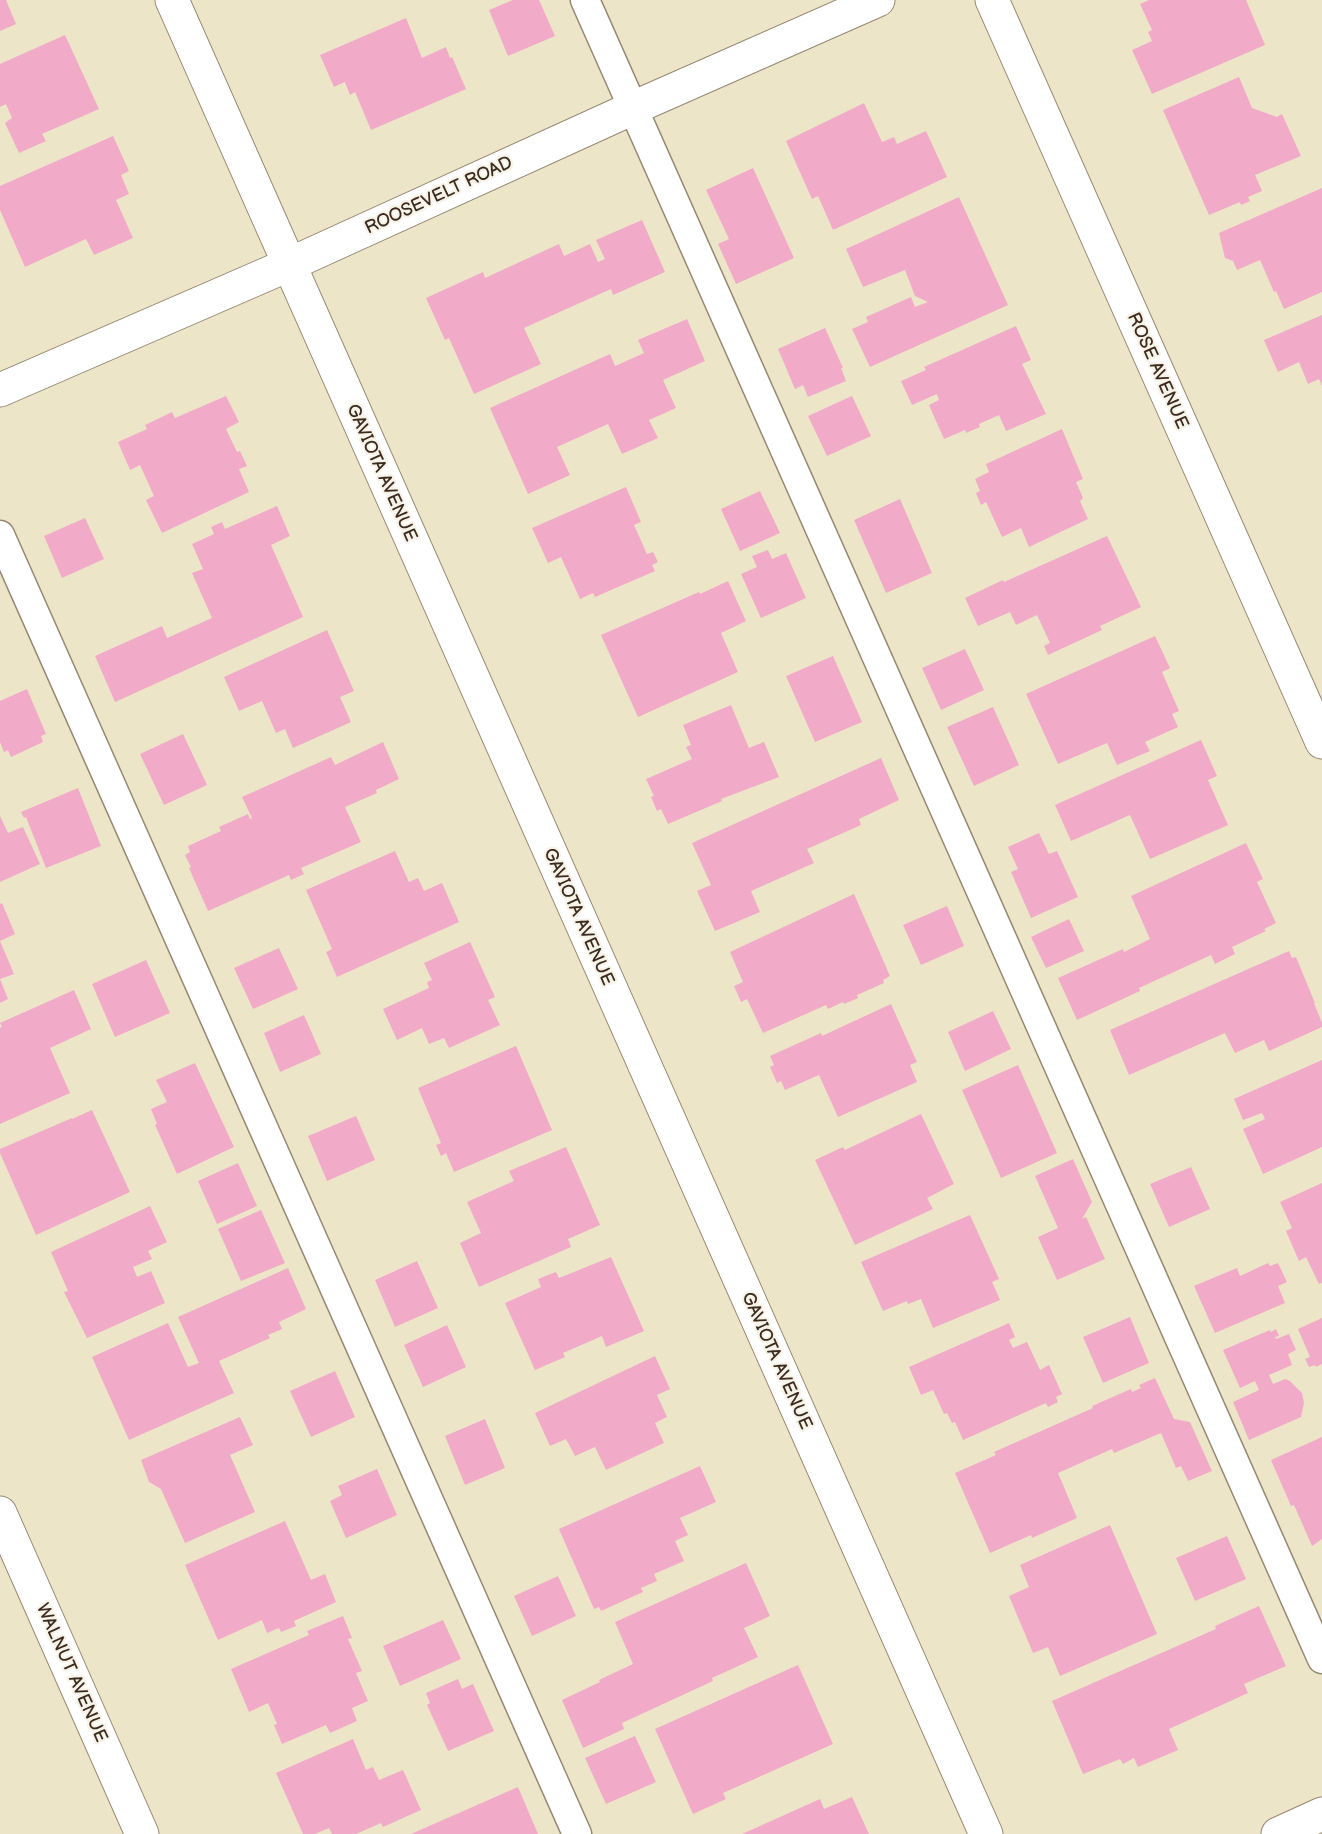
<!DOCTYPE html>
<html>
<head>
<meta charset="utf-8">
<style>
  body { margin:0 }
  canvas { display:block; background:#ece5c8 }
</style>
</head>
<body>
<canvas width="1322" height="1834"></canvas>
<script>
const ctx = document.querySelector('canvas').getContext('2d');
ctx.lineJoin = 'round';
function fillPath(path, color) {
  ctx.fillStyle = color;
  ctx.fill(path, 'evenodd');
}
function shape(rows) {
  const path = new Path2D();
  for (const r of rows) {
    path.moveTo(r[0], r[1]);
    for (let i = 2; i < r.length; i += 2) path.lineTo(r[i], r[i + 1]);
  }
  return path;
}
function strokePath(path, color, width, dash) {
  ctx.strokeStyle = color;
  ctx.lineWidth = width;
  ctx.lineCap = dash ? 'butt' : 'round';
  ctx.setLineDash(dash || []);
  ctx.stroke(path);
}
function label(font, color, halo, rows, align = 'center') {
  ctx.font = font + ' "Balsamiq Sans",sans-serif';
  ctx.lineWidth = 4.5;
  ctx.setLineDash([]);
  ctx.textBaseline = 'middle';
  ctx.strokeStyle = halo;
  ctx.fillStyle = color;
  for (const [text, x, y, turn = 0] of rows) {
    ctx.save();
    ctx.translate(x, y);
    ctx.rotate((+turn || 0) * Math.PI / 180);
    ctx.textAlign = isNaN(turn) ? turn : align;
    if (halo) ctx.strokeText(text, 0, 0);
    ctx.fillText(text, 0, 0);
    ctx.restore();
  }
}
fillPath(shape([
  [0,0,6,0,16,24,0,31],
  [513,0,539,0,555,36,508,56,489,10],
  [1149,0,1246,0,1265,45,1152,94,1132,50,1152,41,1148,32,1152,30,1140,4],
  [406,18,422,58,446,47,450,58,452,57,466,89,371,130,355,92,350,95,345,82,334,87,320,55],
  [65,35,99,109,42,134,46,141,19,153,5,123,12,118,6,104,0,107,0,64],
  [1239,77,1252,108,1277,117,1282,114,1301,156,1255,175,1262,191,1248,197,1250,201,1241,205,1240,202,1209,215,1163,110],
  [864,103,882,142,894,137,897,144,926,131,947,177,833,230,818,196,812,199,786,141],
  [113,136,129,171,121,175,129,194,116,200,133,238,94,255,86,239,25,267,0,210,0,186],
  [753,168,794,258,736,284,718,244,729,239,706,190],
  [1322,188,1322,292,1284,309,1276,291,1274,292,1260,260,1237,270,1233,261,1225,258,1219,233],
  [959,197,1008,305,870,367,852,329,868,322,866,317,911,297,915,307,928,302,915,296,905,270,863,287,846,249],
  [642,220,665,272,613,295,611,289,524,328,541,364,474,394,449,338,445,340,426,298,483,272,485,278,559,244,564,256,590,244,598,262,605,259,596,240],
  [1322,315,1322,386,1319,379,1308,384,1299,362,1278,372,1264,340],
  [687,319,705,361,663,380,676,408,649,420,658,438,622,454,608,424,557,447,570,475,528,494,490,408,610,354,615,366,644,353,638,340],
  [1016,326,1031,360,1022,364,1046,414,1006,431,999,415,979,424,980,427,966,433,965,430,944,439,929,405,939,400,937,394,912,405,901,381,926,370,924,367],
  [825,328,843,368,841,368,846,381,808,397,803,385,795,389,778,349],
  [226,396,239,422,226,429,237,452,240,451,247,466,239,469,249,492,162,533,146,500,154,496,140,465,130,470,118,442,147,429,145,425,172,412,175,418],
  [852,396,871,436,827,456,808,416],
  [1062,429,1083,479,1076,482,1083,498,1080,501,1088,519,1029,547,1021,528,1002,537,986,502,981,505,976,493,980,491,975,479,989,472,986,464],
  [626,487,641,522,634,525,647,554,653,552,658,562,652,565,655,571,595,597,593,593,580,599,561,557,548,563,532,528],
  [760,491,780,533,740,551,721,509],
  [900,499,932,573,886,593,854,520],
  [277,506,290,536,271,545,303,617,115,702,95,656,162,626,167,638,212,618,192,573,203,569,192,544,214,534,211,527,222,522,225,529],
  [85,518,104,559,62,578,44,536],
  [1107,536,1141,607,1100,626,1102,630,1048,655,1044,646,1050,643,1037,615,1016,625,1010,612,978,626,965,598,1003,580,1004,582],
  [768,550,772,559,786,553,806,598,761,618,741,574,757,567,752,556],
  [728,581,746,621,721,633,738,672,638,717,601,635,699,592,700,594],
  [327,630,354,691,340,697,351,722,293,748,285,729,276,733,262,701,239,711,224,677],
  [1155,636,1170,668,1162,672,1179,711,1172,714,1178,727,1145,742,1150,751,1117,765,1107,743,1058,764,1026,694],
  [965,649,984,690,941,710,922,668],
  [833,656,862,722,815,742,786,676],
  [27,689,46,734,41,736,43,742,11,757,8,750,4,752,0,742,0,701],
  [731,705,749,748,764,742,779,777,721,799,722,801,668,824,661,809,657,811,651,797,654,796,646,779,692,759,686,747,691,745,683,725],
  [993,707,1019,765,974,786,947,727],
  [183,734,207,785,164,805,140,754],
  [1201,740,1217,776,1208,780,1228,825,1150,859,1130,815,1071,841,1055,805],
  [383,742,399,779,376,790,377,793,345,807,361,842,301,868,304,874,291,880,289,875,208,911,189,868,191,867,185,855,190,852,188,846,221,831,219,827,248,814,250,819,252,818,242,797,331,757,335,765],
  [881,758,899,800,859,819,861,825,807,849,814,863,751,891,760,912,715,931,697,891,711,885,692,843],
  [78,788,101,846,46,868,26,817,24,818,21,812],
  [0,816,8,833,23,827,40,864,0,882],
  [1039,833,1049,854,1057,851,1078,897,1031,918,1011,872,1018,869,1008,847],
  [1246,843,1263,879,1257,882,1276,923,1264,929,1266,931,1232,947,1235,954,1215,964,1211,955,1139,988,1140,991,1077,1020,1058,978,1123,949,1124,952,1150,939,1131,896],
  [395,851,409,882,418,878,424,891,442,883,459,922,337,977,326,952,332,949,306,890],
  [854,894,890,976,883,980,884,983,857,995,858,998,844,1004,843,1002,828,1009,826,1005,763,1033,747,999,741,1002,734,986,743,982,730,952],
  [2,903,15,934,0,941,14,974,0,979,8,999,0,1003,0,904],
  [947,906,964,946,921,965,903,925],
  [1069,919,1084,951,1046,968,1031,937],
  [470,942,495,997,488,1000,500,1025,449,1048,444,1038,429,1044,422,1028,397,1040,383,1009,429,988,427,982,432,980,424,963],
  [279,948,298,989,253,1009,234,968],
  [1289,951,1292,958,1296,957,1315,1003,1314,1003,1322,1023,1322,1027,1269,1051,1264,1040,1235,1053,1225,1033,1129,1075,1110,1030],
  [146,960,170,1013,115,1037,92,984],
  [74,990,91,1029,50,1048,70,1093,0,1124,0,1028,2,1027,0,1023],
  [891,1004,917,1062,910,1065,917,1082,838,1117,819,1075,785,1090,781,1081,777,1083,770,1067,774,1065,770,1056,821,1033,822,1036],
  [993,1011,1011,1049,965,1071,948,1032],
  [304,1015,321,1054,280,1072,264,1033],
  [516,1046,552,1130,454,1172,446,1153,441,1156,436,1145,441,1143,418,1088],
  [1322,1060,1322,1147,1263,1174,1243,1129,1265,1119,1262,1113,1243,1120,1234,1099],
  [195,1063,234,1147,177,1174,155,1125,157,1124,151,1109,167,1102,156,1080],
  [1018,1065,1057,1153,1001,1178,962,1090],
  [92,1110,130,1192,36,1235,0,1153,0,1149,72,1118,72,1119],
  [921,1114,954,1184,927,1198,933,1209,855,1245,815,1160,843,1147,845,1150],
  [356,1116,375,1160,327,1181,308,1136],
  [566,1147,600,1225,568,1239,571,1247,479,1287,460,1243,481,1233,467,1202,514,1181,509,1171],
  [1073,1159,1092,1202,1082,1219,1086,1217,1105,1259,1057,1280,1038,1237,1058,1228,1035,1176],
  [238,1163,257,1206,217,1224,198,1181],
  [1191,1167,1210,1209,1169,1227,1150,1184],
  [1322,1183,1322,1283,1319,1284,1306,1257,1299,1261,1286,1231,1292,1228,1280,1202],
  [150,1206,167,1242,148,1251,152,1259,133,1267,137,1277,151,1271,165,1303,87,1338,64,1292,68,1291,51,1252],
  [261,1210,285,1263,241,1281,218,1229],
  [970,1215,999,1279,992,1282,1000,1300,933,1328,921,1299,908,1304,907,1301,883,1311,861,1262],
  [611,1257,644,1331,606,1347,602,1336,563,1353,565,1357,535,1370,505,1303,541,1287,538,1279,556,1272,559,1278],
  [417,1261,438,1308,395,1327,375,1280],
  [1268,1263,1270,1266,1278,1263,1287,1282,1278,1286,1285,1303,1215,1333,1194,1286,1237,1268,1240,1276],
  [288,1268,306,1309,279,1322,282,1329,268,1335,270,1338,219,1361,234,1393,129,1440,92,1357,168,1323,188,1367,199,1363,178,1317],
  [1130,1317,1149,1363,1103,1383,1083,1337],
  [1322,1318,1322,1364,1316,1367,1315,1365,1309,1367,1305,1359,1310,1357,1298,1329],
  [1009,1323,1015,1337,1009,1340,1013,1348,1027,1342,1040,1370,1049,1365,1062,1394,1056,1397,1058,1402,1048,1407,1046,1403,963,1440,955,1422,952,1423,947,1413,944,1414,933,1390,921,1395,909,1367],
  [447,1325,466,1367,423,1387,404,1345],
  [1276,1329,1279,1336,1275,1337,1276,1339,1289,1334,1296,1350,1288,1354,1292,1365,1269,1375,1273,1384,1285,1379,1290,1381,1302,1393,1304,1403,1301,1417,1249,1440,1233,1402,1259,1390,1255,1381,1240,1388,1223,1350,1270,1330,1271,1332],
  [655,1356,670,1389,657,1395,667,1417,655,1423,664,1443,606,1470,595,1447,575,1456,566,1439,550,1446,535,1413],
  [335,1371,355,1417,311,1437,290,1391],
  [1155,1378,1174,1419,1190,1422,1212,1471,1188,1481,1181,1466,1176,1468,1161,1433,1114,1453,1112,1449,1058,1473,1077,1518,1032,1538,1031,1535,990,1553,955,1473,996,1455,994,1452,1093,1408,1092,1406,1131,1389,1132,1392,1141,1388,1139,1385],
  [240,1417,253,1445,230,1455,255,1512,185,1543,161,1489,149,1482,141,1460],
  [485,1419,505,1468,465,1485,445,1436],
  [1322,1437,1322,1539,1312,1546,1294,1505,1291,1506,1271,1460],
  [700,1466,716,1502,680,1518,688,1535,675,1541,684,1561,654,1574,657,1581,641,1588,643,1592,601,1611,599,1607,594,1609,559,1529],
  [377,1469,397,1515,346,1538,330,1501,342,1495,338,1486],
  [285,1521,311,1580,325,1574,336,1602,294,1621,296,1626,281,1632,279,1628,267,1633,262,1620,218,1640,185,1565],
  [1110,1525,1157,1634,1060,1676,1048,1647,1033,1653,1009,1596,1029,1587,1020,1565],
  [1227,1536,1246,1579,1195,1601,1176,1558],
  [746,1563,770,1616,744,1628,758,1657,712,1678,713,1681,622,1723,624,1729,583,1748,562,1700,600,1682,599,1680,633,1664,615,1622],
  [558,1576,576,1616,532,1636,514,1596],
  [1259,1606,1286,1666,1244,1684,1248,1693,1169,1729,1178,1750,1138,1767,1134,1758,1123,1764,1120,1759,1083,1774,1052,1701,1216,1629,1215,1626],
  [343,1616,352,1638,348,1639,362,1671,356,1673,368,1701,352,1708,357,1721,330,1733,326,1725,282,1744,274,1725,277,1724,268,1703,249,1712,231,1669,309,1635,307,1631],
  [443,1620,461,1659,400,1686,383,1646],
  [798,1665,833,1744,723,1793,726,1799,693,1814,655,1729],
  [458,1679,462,1689,473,1684,494,1731,448,1751,427,1705,430,1703,426,1693],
  [635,1736,656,1782,606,1804,585,1758],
  [353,1739,366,1770,373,1767,379,1780,403,1770,421,1810,383,1827,381,1823,356,1834,332,1834,329,1828,315,1834,303,1834,276,1773],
  [518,1787,538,1834,411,1834],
  [852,1797,869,1834,742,1834,820,1799,824,1809]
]), '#f1abc9');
const lane = shape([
  [585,0,1322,1659],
  [0,535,577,1834]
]);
const street = shape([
  [172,0,986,1834],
  [992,0,1322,742],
  [0,390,288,265,633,108,878,0]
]);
const secondary = shape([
  [0,1513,142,1834],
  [1278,1834,1322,1814]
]);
strokePath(lane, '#948873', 31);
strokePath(street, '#948873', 35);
strokePath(secondary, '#948873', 35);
strokePath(lane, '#fff', 28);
strokePath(street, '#fff', 33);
strokePath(secondary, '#fff', 33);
label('18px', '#3b2a1e', '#f7f3e8', [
  ["ROOSEVELT ROAD",439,196,-25],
  ["ROSE AVENUE",1157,371,66],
  ["GAVIOTA AVENUE",381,473,66],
  ["GAVIOTA AVENUE",578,917,66],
  ["GAVIOTA AVENUE",776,1361,66],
  ["WALNUT AVENUE",71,1673,66]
]);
</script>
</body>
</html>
